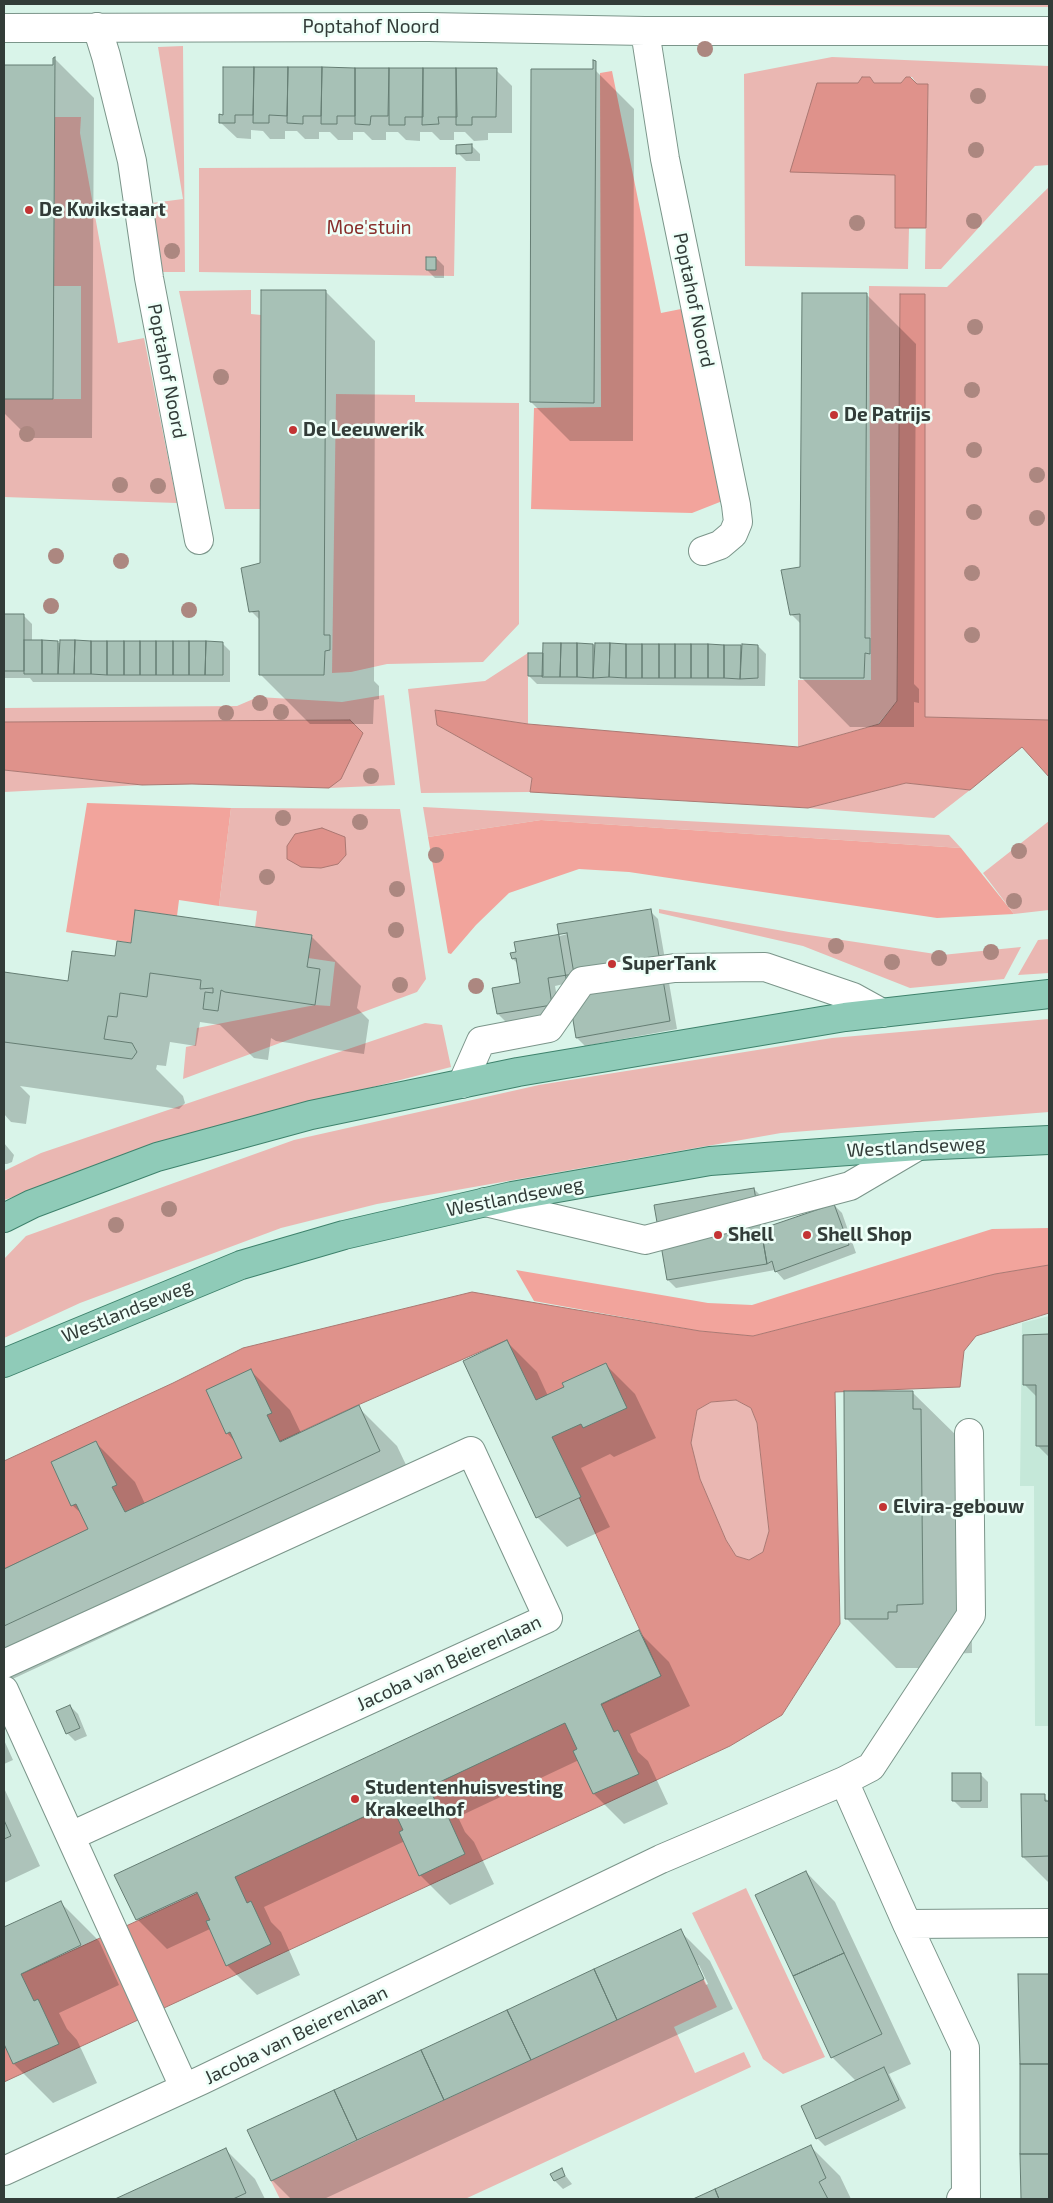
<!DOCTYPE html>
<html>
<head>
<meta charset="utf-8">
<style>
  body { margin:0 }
  #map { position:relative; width:1053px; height:2203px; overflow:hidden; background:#d9f4e9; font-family:"Exo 2",sans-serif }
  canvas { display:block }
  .frame { position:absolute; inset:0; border:5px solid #323c38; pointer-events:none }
</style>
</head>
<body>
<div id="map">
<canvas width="1053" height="2203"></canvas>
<div class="frame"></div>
</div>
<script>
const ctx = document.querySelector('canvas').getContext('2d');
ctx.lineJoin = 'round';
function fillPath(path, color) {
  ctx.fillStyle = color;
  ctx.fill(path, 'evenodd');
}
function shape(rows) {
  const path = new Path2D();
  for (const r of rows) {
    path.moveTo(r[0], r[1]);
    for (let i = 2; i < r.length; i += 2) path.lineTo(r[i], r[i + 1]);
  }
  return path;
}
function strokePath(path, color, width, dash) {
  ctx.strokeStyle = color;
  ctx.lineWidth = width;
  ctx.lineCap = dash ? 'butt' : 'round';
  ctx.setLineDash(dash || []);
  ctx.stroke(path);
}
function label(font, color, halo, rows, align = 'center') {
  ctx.font = font + ' "Exo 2",sans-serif';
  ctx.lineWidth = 5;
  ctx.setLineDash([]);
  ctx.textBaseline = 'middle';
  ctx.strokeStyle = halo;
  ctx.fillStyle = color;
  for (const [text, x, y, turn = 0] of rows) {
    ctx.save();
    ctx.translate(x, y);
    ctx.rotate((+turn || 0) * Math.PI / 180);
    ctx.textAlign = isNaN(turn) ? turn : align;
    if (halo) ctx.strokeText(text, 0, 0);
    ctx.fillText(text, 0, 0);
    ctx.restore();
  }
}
fillPath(shape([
  [1049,1316,1049,1726,1035,1726,1034,1486,1020,1486,1022,1323]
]), '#c5e8d9');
fillPath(shape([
  [443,4,1049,4,1049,7],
  [183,46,185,272,160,272,152,203,183,199,158,47],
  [832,57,1049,66,1049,165,1035,166,941,269,925,269,928,85,917,84,912,77,906,77,901,83,874,83,870,77,862,77,858,83,817,83,895,175,895,228,909,228,908,269,745,266,744,74],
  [55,117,81,117,80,133,118,343,144,338,177,503,4,497,4,399,81,399,81,286,54,286],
  [456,167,454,276,199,272,199,168],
  [1049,187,1049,720,925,717,925,295,900,294,897,701,878,724,798,747,798,680,871,680,869,286,947,287],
  [251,290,251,314,261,315,260,509,225,509,179,291],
  [336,394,415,395,415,402,519,403,519,624,483,662,387,664,351,672,332,673],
  [528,653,528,724,435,710,437,725,532,778,530,792,421,793,408,689,485,681],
  [384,695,395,785,329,788,192,784,350,720,4,722,4,708,237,706,258,697,342,702],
  [4,770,142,785,4,792],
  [906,783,970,790,934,818,808,808],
  [423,807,949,835,961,848,541,820,428,837],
  [231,808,400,809,426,979,417,992,183,1079,186,1047,195,1045,197,1028,315,1005,330,1006,335,962,308,958,312,935,255,927,257,911,219,906],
  [1049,821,1049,910,1014,914,983,873],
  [659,909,789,932,942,955,1021,947,1004,979,910,988,803,946,659,913],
  [1049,939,1049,973,1018,975,1038,940],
  [1049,1019,1049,1112,781,1133,377,1204,281,1228,80,1303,4,1338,4,1259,26,1236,294,1140,539,1085,832,1038],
  [425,1023,442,1025,451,1067,252,1118,4,1200,4,1171,41,1153],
  [736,1400,751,1408,757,1423,769,1531,763,1552,749,1560,736,1556,726,1540,700,1479,691,1443,697,1410,711,1402],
  [746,1888,825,2057,783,2074,763,2059,692,1913],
  [704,1979,717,2007,674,2027,695,2073,744,2052,751,2067,465,2199,280,2199,271,2181]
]), '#eab7b2');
fillPath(shape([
  [612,71,661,313,686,308,725,500,692,513,531,509,534,408,601,407,600,73],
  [87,803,231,808,219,906,179,900,177,916,136,910,131,943,66,932],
  [541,820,961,848,1014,914,937,918,629,872,579,869,509,893,476,925,451,954,448,953,428,837],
  [1049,1228,1049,1265,995,1274,753,1336,700,1331,534,1301,516,1270,708,1303,752,1305,992,1229]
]), '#f2a49c');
const water = shape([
  [862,77,870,77,874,83,901,83,906,77,910,77,917,84,928,84,926,228,895,228,895,175,790,172,817,83,858,83,862,77],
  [900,294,925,294,925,717,1049,720,1049,777,1022,747,970,790,906,783,808,808,530,792,532,778,437,725,435,710,528,724,798,747,879,724,897,701,900,294],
  [350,720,363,733,341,779,329,788,192,784,142,785,4,770,4,722,350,720],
  [322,828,345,837,346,855,338,864,321,868,301,867,287,859,287,846,295,834,322,828],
  [1049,1265,1049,1313,976,1336,964,1351,960,1387,835,1392,840,1624,782,1715,730,1746,4,2082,4,1982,429,1787,661,1676,507,1340,358,1405,4,1569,4,1461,173,1383,243,1348,472,1292,700,1331,753,1336,995,1274,1049,1265],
  [736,1400,751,1408,757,1423,769,1531,763,1552,749,1560,736,1556,726,1540,700,1479,691,1443,697,1410,711,1402,736,1400]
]);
fillPath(water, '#df928b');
strokePath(water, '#ab7872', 1);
fillPath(shape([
  [55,59,94,98,92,438,29,438,4,413,4,66,54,67],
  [225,68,496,70,512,86,512,133,488,133,488,140,474,141,465,132,454,132,454,140,440,140,432,132,420,132,420,141,406,140,398,132,386,132,386,140,372,140,364,132,353,132,353,140,338,140,330,132,319,132,319,139,305,139,297,131,285,131,285,139,270,139,263,131,251,130,251,139,237,138,220,122,225,116],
  [595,70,634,109,633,441,570,441,531,402],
  [472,146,480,154,480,161,466,161,458,153],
  [436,258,444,266,444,278,435,278,427,270],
  [326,292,375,341,374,681,379,686,379,699,374,700,373,724,310,724,260,674,261,621,251,611],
  [866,294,916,344,914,684,919,689,919,703,914,702,914,727,850,727,801,677,801,624,791,614],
  [4,616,24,616,32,624,32,643,222,643,230,651,230,682,33,682,30,678,4,678],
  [544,644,758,646,766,654,765,686,537,684,529,676,544,655],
  [650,911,658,919,677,1029,585,1046,577,1038,568,983,555,986,560,1013,506,1022,498,1014,522,984,519,965,513,959,560,936],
  [311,936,361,986,357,1008,369,1020,364,1054,276,1041,271,1038,268,1060,254,1058,220,1025,200,1022,196,1046,170,1042,166,1066,157,1065,156,1069,183,1096,185,1103,179,1109,20,1086,30,1096,26,1124,11,1122,4,1114,4,973,69,983,116,958,132,944],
  [4,1143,14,1155,12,1162,7,1164,4,1164],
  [754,1189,762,1197,767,1229,834,1205,842,1213,856,1253,784,1280,775,1270,676,1288,668,1280],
  [1024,1336,1049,1336,1049,1457,1038,1446,1037,1397,1025,1385],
  [507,1342,537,1372,548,1396,605,1364,635,1394,656,1438,614,1457,610,1454,581,1468,610,1527,567,1547,537,1517],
  [251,1371,290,1410,301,1433,358,1407,397,1446,418,1490,4,1683,4,1570,89,1530,83,1515,72,1505,96,1443,135,1482,145,1504,244,1459,237,1444,227,1433],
  [912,1392,962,1441,970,1460,972,1653,946,1654,937,1668,896,1668,847,1619],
  [639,1632,669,1662,690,1706,630,1734,638,1752,648,1761,668,1804,624,1824,594,1794,579,1760,458,1817,465,1832,474,1842,494,1884,450,1905,420,1875,405,1841,264,1907,271,1922,281,1932,300,1975,257,1995,227,1965,210,1929,167,1949,137,1919],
  [70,1706,78,1714,87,1736,75,1741,67,1733],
  [4,1740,13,1760,4,1764],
  [980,1774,988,1782,988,1808,961,1808,953,1800],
  [4,1788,40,1866,4,1883],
  [1044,1797,1049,1802,1049,1883,1023,1857],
  [806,1872,835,1902,911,2064,889,2074,906,2108,825,2146,817,2138,857,2082,832,2057],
  [60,1902,99,1941,119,1985,59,2013,67,2029,77,2040,97,2083,53,2103,14,2064,4,2041,4,1929],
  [680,1931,710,1961,733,2009,324,2199,291,2199,272,2180],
  [696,1965,699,1965,708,1984,706,1985],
  [1020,1975,1049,1975,1049,2199,1022,2199],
  [810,2146,840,2176,851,2199,697,2199],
  [225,2149,255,2179,265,2199,118,2199],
  [561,2170,572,2184,563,2189,555,2181]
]), '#0003');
const building = shape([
  [55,57,53,399,4,399,4,65,53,65,53,58,55,57],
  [593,60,596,61,594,403,530,402,531,69,593,69,593,60],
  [223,67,254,67,253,115,235,115,235,123,219,123,219,114,223,115,223,67],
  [254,67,288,67,287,116,269,115,269,123,253,123,254,67],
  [288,67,322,67,321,116,303,116,303,124,287,123,288,67],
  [322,67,355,68,355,116,337,116,337,124,321,124,322,67],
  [355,68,389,68,388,116,371,116,370,125,355,124,355,68],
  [389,68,423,68,423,117,405,117,405,125,389,125,389,68],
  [423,68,456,68,457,117,438,117,439,124,422,125,423,68],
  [456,68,497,68,496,117,472,117,472,125,456,125,456,68],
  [472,144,472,153,456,154,456,145,472,144],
  [426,257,436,257,436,270,426,270,426,257],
  [261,290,326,290,324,635,330,635,330,650,325,651,324,675,259,675,259,611,249,612,241,568,260,563,261,290],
  [802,293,867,293,865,638,870,638,870,654,865,653,864,678,800,678,800,614,790,615,781,570,800,567,802,293],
  [4,614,24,614,24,671,4,671,4,614],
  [24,640,42,640,42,674,24,674,24,640],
  [42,640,58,641,58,674,42,674,42,640],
  [60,640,75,640,74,674,58,674,60,640],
  [75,640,91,641,91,674,74,674,75,640],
  [91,641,107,641,107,675,91,674,91,641],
  [107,641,124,641,124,675,107,675,107,641],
  [124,641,140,641,140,675,124,675,124,641],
  [140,641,156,641,156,675,140,675,140,641],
  [156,641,173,641,173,675,156,675,156,641],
  [173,641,189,641,189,675,173,675,173,641],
  [189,641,206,641,205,675,189,675,189,641],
  [206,641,223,642,223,675,205,675,206,641],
  [543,643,561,643,560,677,542,677,543,643],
  [561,643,577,643,577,677,560,677,561,643],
  [577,643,593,644,593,678,577,677,577,643],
  [595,643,610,643,609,677,593,678,595,643],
  [610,643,626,644,626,678,609,677,610,643],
  [626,644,642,644,642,678,626,678,626,644],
  [642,644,659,644,659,678,642,678,642,644],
  [659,644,675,644,675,678,659,678,659,644],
  [675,644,691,644,691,678,675,678,675,644],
  [691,644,708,644,708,678,691,678,691,644],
  [708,644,724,645,724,678,708,678,708,644],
  [742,644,758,645,758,678,740,679,742,644],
  [724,645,741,645,740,679,724,678,724,645],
  [528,653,543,653,543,676,528,676,528,653],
  [651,909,670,1021,576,1038,557,924,651,909],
  [135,910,312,935,307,967,320,969,315,1005,225,992,221,990,218,1011,203,1009,205,992,213,993,213,988,200,989,201,980,150,973,147,997,120,993,117,1017,108,1016,104,1039,132,1043,137,1052,132,1059,4,1042,4,972,68,981,72,951,115,956,117,941,131,943,135,910],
  [567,933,574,974,548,978,552,1005,497,1014,492,988,520,983,516,958,512,959,510,953,516,952,514,942,567,933],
  [754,1188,767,1264,667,1280,654,1205,754,1188],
  [834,1204,849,1245,775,1272,772,1261,767,1264,761,1229,834,1204],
  [1049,1334,1049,1446,1036,1446,1036,1385,1023,1385,1023,1335,1049,1334],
  [507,1340,536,1400,564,1387,562,1383,606,1363,627,1408,583,1428,581,1424,552,1437,581,1497,536,1518,463,1361,507,1340],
  [251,1369,272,1413,267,1415,280,1442,359,1405,380,1451,4,1626,4,1569,88,1529,76,1504,71,1506,51,1462,96,1441,117,1485,112,1487,125,1512,242,1458,230,1432,226,1434,206,1390,251,1369],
  [844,1391,913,1391,913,1409,921,1409,923,1604,897,1605,897,1612,888,1612,888,1619,845,1619,844,1391],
  [639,1630,661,1676,601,1704,614,1732,618,1730,639,1774,593,1794,573,1751,577,1749,565,1723,429,1787,440,1812,445,1810,465,1854,419,1876,399,1832,403,1830,391,1804,235,1877,247,1903,251,1901,271,1944,226,1966,206,1921,210,1920,197,1892,136,1920,114,1875,639,1630],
  [70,1705,80,1728,66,1734,56,1711,70,1705],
  [952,1773,981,1773,981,1801,952,1801,952,1773],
  [1021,1794,1045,1794,1045,1801,1049,1801,1049,1856,1022,1857,1021,1794],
  [4,1820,11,1836,4,1839,4,1820],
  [806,1871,844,1953,793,1976,755,1895,806,1871],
  [61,1901,81,1945,21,1974,34,2001,38,1999,59,2044,13,2064,4,2044,4,1927,61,1901],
  [681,1929,704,1979,617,2020,594,1969,681,1929],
  [844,1953,882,2034,831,2058,793,1976,844,1953],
  [594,1969,617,2020,531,2060,507,2010,594,1969],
  [1018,1974,1049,1974,1049,2064,1020,2064,1018,1974],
  [507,2010,531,2060,444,2100,421,2050,507,2010],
  [421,2050,444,2100,357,2140,334,2090,421,2050],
  [1020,2064,1049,2064,1049,2154,1020,2154,1020,2064],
  [884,2067,899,2100,816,2139,801,2106,884,2067],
  [334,2090,357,2140,271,2181,247,2130,334,2090],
  [811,2145,826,2178,819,2182,828,2199,719,2199,715,2189,811,2145],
  [226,2148,246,2193,233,2199,115,2199,226,2148],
  [1020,2154,1049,2154,1049,2199,1021,2199,1020,2154],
  [562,2168,565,2176,554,2181,550,2174,562,2168],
  [715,2189,719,2199,693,2199,715,2189]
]);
fillPath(building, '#a7c1b6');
strokePath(building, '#657d73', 1);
const minor = shape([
  [97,27,106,56,132,161,149,278,199,540],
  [4,28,428,27,645,31,1049,31],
  [645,31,665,159,736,505,738,522,733,534,720,545,703,551],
  [462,1084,481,1041,549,1028,582,981,675,968,765,967,853,997,882,1013],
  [485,1202,645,1240,850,1186,918,1146],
  [4,1664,471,1451,548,1618,71,1836],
  [4,1690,184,2087],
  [844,1781,907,1924,965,2048,966,2197,961,2199],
  [907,1924,1049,1923],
  [4,2171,202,2080,661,1859,844,1781,871,1767,971,1615,969,1433]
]);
const major = shape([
  [4,1218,32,1204,157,1157,311,1115,518,1072,845,1017,1049,994],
  [4,1363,241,1265,344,1235,512,1196,710,1161,918,1146,1049,1140]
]);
strokePath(minor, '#7b958a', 30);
strokePath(major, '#3e826c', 30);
strokePath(minor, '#fff', 28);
strokePath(major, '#8fcbb8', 28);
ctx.fillStyle = '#ac8780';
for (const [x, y] of [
  [705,49],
  [978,96],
  [976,150],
  [974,221],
  [857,223],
  [172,251],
  [975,327],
  [221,377],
  [972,390],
  [27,434],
  [974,450],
  [1037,475],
  [120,485],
  [158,486],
  [974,512],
  [1037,518],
  [56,556],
  [121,561],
  [972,573],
  [51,606],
  [189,610],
  [972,635],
  [260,703],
  [281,712],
  [226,713],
  [371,776],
  [283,818],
  [360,822],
  [1019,851],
  [436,855],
  [267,877],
  [397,889],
  [1014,901],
  [396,930],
  [836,946],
  [991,952],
  [939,958],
  [892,962],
  [400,985],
  [476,986],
  [169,1209],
  [116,1225]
]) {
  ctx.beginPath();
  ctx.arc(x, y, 8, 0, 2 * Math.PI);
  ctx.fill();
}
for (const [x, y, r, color] of [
  [29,210,5,"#c33434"],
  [834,415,5,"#c33434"],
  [293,430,5,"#c33434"],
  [612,964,5,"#c33434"],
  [718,1235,5,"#c33434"],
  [807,1235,5,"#c33434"],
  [883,1507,5,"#c33434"],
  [355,1799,5,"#c33434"]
]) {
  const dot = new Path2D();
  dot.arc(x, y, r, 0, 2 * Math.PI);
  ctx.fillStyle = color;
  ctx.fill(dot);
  strokePath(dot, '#eefff8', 2);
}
label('19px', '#323c38', '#eefff8', [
  ["Poptahof Noord",371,27],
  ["Poptahof Noord",694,300,78],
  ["Poptahof Noord",167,371,79],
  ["Westlandseweg",916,1147,-3],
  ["Westlandseweg",515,1197,-11],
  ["Westlandseweg",127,1311,-22],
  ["Jacoba van Beierenlaan",449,1663,-25],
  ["Jacoba van Beierenlaan",296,2035,-26]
]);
label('bold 19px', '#323c38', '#eefff8', [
  ["De Kwikstaart",39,210],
  ["De Patrijs",844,415],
  ["De Leeuwerik",303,430],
  ["SuperTank",622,964],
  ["Shell",728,1235],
  ["Shell Shop",817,1235],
  ["Elvira-gebouw",893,1507],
  ["Studentenhuisvesting",365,1788],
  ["Krakeelhof",365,1810]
], 'left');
label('19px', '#882e2b', '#eefff8', [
  ["Moe'stuin",369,228]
]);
</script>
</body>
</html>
